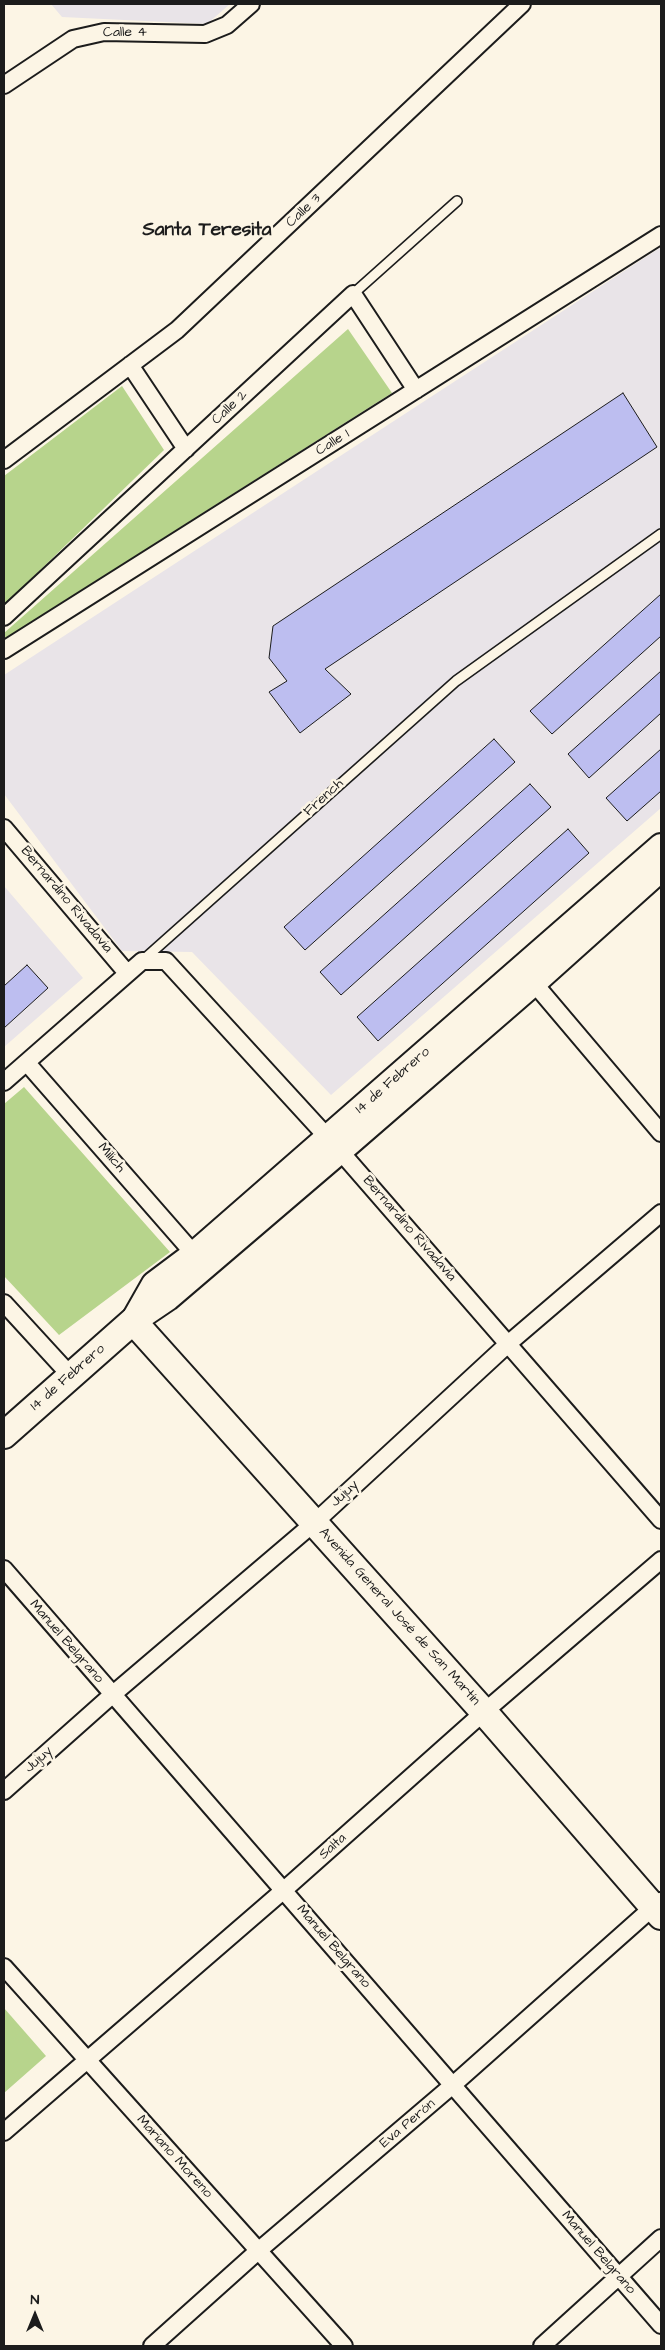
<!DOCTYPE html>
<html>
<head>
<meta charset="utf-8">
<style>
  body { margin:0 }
  #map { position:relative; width:665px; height:2350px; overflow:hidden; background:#fcf5e5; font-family:"Architects Daughter",sans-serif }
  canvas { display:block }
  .frame { position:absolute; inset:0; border:5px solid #1c1c1c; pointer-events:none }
  .north { position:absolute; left:10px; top:2290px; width:50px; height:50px; -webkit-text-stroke:4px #fcf5e5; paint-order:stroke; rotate:0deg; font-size:14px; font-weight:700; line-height:20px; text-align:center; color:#1c1c1c }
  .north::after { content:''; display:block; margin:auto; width:18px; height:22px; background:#1c1c1c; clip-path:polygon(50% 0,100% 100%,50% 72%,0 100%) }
</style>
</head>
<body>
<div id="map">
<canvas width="665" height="2350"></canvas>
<div class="frame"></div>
<div class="north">N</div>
</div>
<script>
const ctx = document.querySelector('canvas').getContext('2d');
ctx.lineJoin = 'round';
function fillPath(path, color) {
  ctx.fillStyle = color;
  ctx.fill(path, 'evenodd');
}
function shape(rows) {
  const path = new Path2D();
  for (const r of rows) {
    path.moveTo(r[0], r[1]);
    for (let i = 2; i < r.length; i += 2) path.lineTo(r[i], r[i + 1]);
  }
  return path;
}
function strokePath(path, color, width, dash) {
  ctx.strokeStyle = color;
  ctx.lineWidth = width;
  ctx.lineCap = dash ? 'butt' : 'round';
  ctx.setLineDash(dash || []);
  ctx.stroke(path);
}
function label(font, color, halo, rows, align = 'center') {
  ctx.font = font + ' "Architects Daughter",sans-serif';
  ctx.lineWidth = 5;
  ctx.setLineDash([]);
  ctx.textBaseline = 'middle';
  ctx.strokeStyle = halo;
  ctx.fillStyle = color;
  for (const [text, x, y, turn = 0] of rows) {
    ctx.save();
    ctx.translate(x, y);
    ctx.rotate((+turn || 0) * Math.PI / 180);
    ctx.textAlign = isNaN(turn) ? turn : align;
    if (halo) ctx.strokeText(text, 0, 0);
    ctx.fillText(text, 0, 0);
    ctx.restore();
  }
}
fillPath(shape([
  [51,4,230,4,207,24,62,17],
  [661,247,661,808,331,1095,192,952,122,951,4,794,4,675],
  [4,886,83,978,4,1047]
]), '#e9e4e8');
fillPath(shape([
  [348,329,392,393,4,639,4,633],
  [122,386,164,450,4,605,4,476],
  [24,1087,170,1252,59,1335,4,1276,4,1104],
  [4,2008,46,2056,4,2093]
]), '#b7d48c');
const building = shape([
  [623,393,657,447,325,669,351,694,300,733,269,692,287,681,269,658,273,626,623,393],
  [661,594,661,636,552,734,530,711,661,594],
  [661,671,661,713,589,778,568,754,661,671],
  [494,739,515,762,305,950,284,927,494,739],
  [661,749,661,791,627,821,606,798,661,749],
  [530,784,551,807,341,995,320,972,530,784],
  [568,829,589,853,378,1041,357,1017,568,829],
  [27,965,48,988,4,1028,4,986,27,965]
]);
fillPath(building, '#bdbef0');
strokePath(building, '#1c1c1c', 1);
const lane = shape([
  [353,294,457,201],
  [142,961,456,681,661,534]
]);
const street = shape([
  [4,85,73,39,104,32,205,34,227,25,251,4],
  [130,365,186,449],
  [4,460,177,330,522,4],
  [4,617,353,294,416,390],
  [4,650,661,235],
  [4,828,127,973],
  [528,976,661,1133],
  [27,1063,194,1254],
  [4,1082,142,961,166,961,340,1151,661,1520],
  [4,1303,70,1375],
  [4,1569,661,2325],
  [4,1791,112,1695,314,1523,509,1343,661,1213],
  [4,1967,344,2346],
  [4,2132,284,1890,484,1712,661,1560],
  [152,2346,258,2251,454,2084,660,1901],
  [542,2346,661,2238]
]);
const secondary = shape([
  [137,1319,168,1298,340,1151,534,983,661,869],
  [133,1321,154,1284,194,1254,661,846]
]);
const primary = shape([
  [4,1435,133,1321,484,1712,661,1916]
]);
strokePath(lane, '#1c1c1c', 12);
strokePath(street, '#1c1c1c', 20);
strokePath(secondary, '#1c1c1c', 28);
strokePath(primary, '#1c1c1c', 30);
strokePath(lane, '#fcf5e5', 9);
strokePath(street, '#fcf5e5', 16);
strokePath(secondary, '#fcf5e5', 24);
strokePath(primary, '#fcf5e5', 26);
label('14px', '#1c1c1c', '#fcf5e5', [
  ["Calle 4",125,33,-1],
  ["Calle 3",304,211,-43],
  ["Calle 2",230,408,-43],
  ["Calle 1",333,443,-32],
  ["French",324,798,-42],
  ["Bernardino Rivadavia",66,900,50],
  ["14 de Febrero",393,1081,-41],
  ["Milich",111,1158,49],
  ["Bernardino Rivadavia",409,1229,49],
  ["14 de Febrero",68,1378,-41],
  ["Jujuy",345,1494,-43],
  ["Avenida General José de San Martín",399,1617,48],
  ["Manuel Belgrano",66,1642,49],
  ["Jujuy",39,1760,-42],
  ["Salta",333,1847,-42],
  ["Manuel Belgrano",333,1947,49],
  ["Eva Perón",408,2124,-40],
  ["Mariano Moreno",174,2157,48],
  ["Manuel Belgrano",598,2253,49]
]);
label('bold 19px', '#1c1c1c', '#fcf5e5', [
  ["Santa Teresita",207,231]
]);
</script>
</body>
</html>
